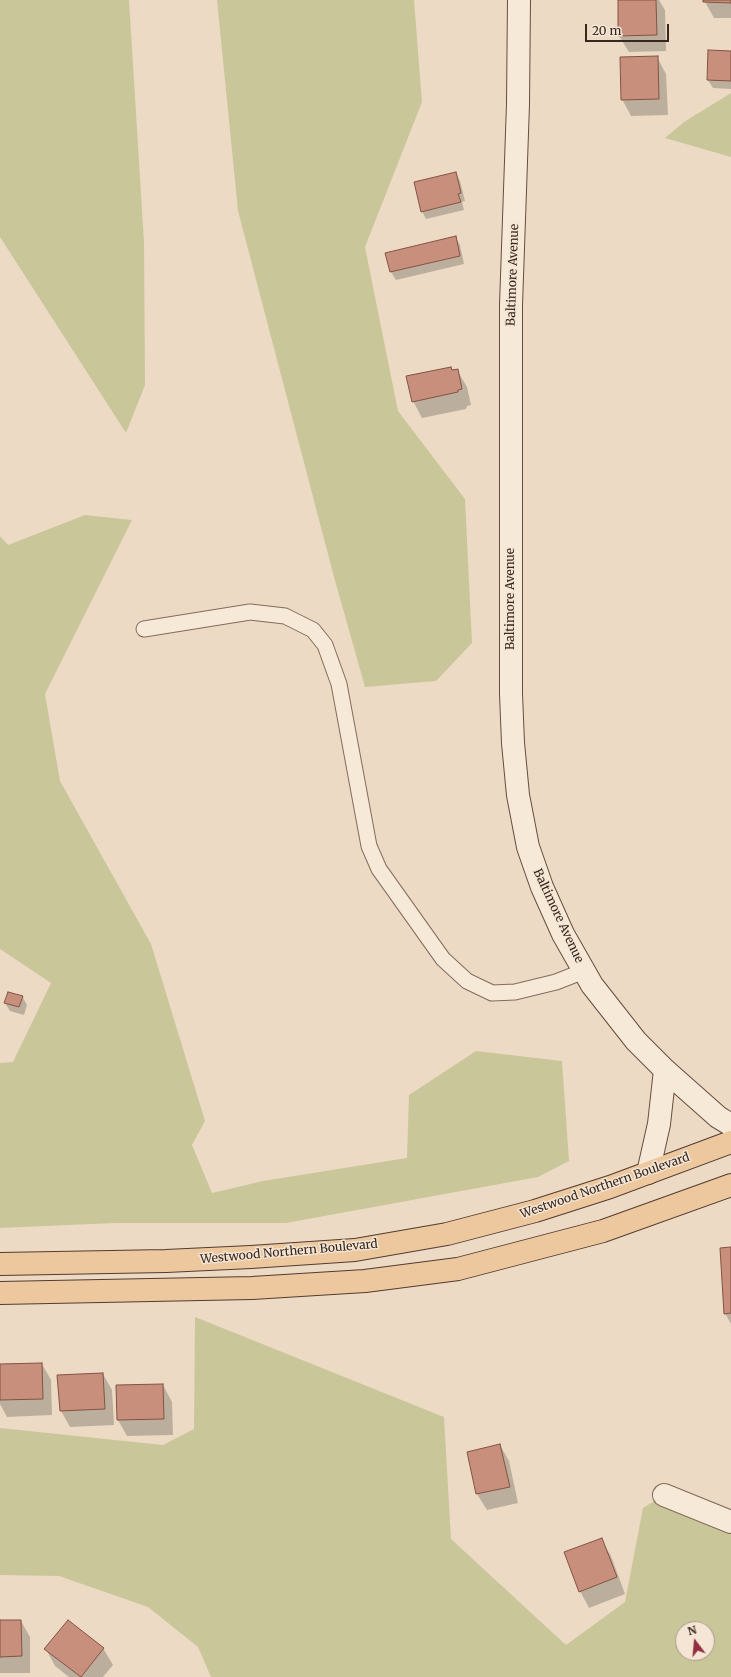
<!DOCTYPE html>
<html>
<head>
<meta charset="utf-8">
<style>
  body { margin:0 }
  #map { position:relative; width:731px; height:1677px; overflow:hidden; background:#ecdac5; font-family:Merriweather,serif }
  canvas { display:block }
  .north { position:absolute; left:675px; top:1621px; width:40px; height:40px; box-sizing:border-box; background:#f4e5d4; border:1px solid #a8998c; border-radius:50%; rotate:344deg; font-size:11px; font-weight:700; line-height:16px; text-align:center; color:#36271f }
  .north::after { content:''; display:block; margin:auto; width:14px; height:18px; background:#912f3f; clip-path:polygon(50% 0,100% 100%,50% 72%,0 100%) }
  .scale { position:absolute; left:585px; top:24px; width:84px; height:18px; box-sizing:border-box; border:2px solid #36271f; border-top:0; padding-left:5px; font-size:12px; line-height:14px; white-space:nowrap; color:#36271f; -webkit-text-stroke:3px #f4e5d4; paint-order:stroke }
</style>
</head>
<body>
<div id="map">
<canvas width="731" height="1677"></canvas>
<div class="north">N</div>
<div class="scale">20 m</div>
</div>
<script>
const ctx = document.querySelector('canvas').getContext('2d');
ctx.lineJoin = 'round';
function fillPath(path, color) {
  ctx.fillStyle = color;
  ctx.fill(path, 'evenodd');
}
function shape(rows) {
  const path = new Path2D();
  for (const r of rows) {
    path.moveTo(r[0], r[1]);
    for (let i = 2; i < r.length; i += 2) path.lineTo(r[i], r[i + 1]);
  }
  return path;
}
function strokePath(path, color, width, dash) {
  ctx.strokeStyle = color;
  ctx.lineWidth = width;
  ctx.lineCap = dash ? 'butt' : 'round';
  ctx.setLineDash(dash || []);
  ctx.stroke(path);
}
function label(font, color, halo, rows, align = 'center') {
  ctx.font = font + ' Merriweather,serif';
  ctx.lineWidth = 3;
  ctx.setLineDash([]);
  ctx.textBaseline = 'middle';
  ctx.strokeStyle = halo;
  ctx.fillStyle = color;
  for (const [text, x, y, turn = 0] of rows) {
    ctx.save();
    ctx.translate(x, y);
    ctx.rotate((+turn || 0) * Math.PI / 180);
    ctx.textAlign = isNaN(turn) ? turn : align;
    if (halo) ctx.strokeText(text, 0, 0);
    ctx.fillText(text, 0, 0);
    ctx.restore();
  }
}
fillPath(shape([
  [0,0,129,0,144,242,145,385,126,433,0,237],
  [217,0,414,0,422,102,365,247,398,411,465,499,472,643,436,681,365,687,334,577,238,211],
  [731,93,731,157,665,138,684,122],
  [85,515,132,520,45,694,60,781,151,944,205,1121,192,1145,212,1193,263,1181,407,1158,409,1095,476,1051,562,1061,569,1161,538,1177,286,1223,115,1223,0,1228,0,1063,13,1062,51,983,0,949,0,536,8,545],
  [195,1317,444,1417,451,1539,566,1645,625,1602,643,1508,664,1495,731,1522,731,1677,211,1677,198,1647,148,1607,59,1576,0,1575,0,1428,163,1445,194,1429],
  [683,1629,707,1629,707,1653,683,1653]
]), '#c9c799');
fillPath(shape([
  [619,0,659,0,665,10,666,51,629,52,619,36],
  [704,0,731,0,731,18,714,18],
  [731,52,731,89,713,88,708,80],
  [657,57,666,74,668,115,631,116,622,99],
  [456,173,460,181,465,201,462,202,464,210,426,219,422,211],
  [455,237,460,245,464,264,396,280,391,272,387,254],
  [451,368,453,371,457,370,467,387,471,405,467,406,466,409,422,418,413,401],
  [22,996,27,1005,24,1015,10,1011,5,1003],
  [731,1248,731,1324,725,1313],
  [42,1364,51,1380,52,1415,7,1417,0,1404,0,1365],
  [103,1374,112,1390,114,1425,70,1427,61,1411],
  [163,1385,172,1402,173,1435,127,1436,118,1420],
  [500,1445,509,1461,518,1503,487,1510,477,1494,468,1452],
  [601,1539,611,1556,625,1594,589,1608,580,1591],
  [0,1621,21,1621,30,1637,30,1673,0,1673],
  [103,1648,113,1665,103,1677,69,1677,55,1666,46,1649]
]), '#0003');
const building = shape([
  [618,0,656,0,657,35,618,36,618,0],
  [703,0,731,0,731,3,703,2,703,0],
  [708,50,731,51,731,81,707,80,708,50],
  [658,56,659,99,621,100,620,57,658,56],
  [456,172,461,193,458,194,461,202,421,212,414,182,456,172],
  [456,236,460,256,390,272,385,253,456,236],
  [451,367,452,370,458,369,462,389,458,390,458,392,412,402,406,376,451,367],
  [8,992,23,996,19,1007,4,1003,8,992],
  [731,1247,731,1313,724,1314,720,1248,731,1247],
  [42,1363,43,1399,0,1400,0,1364,42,1363],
  [103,1373,105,1409,60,1411,57,1375,103,1373],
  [163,1384,164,1419,117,1420,116,1385,163,1384],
  [500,1444,510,1487,476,1494,467,1452,500,1444],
  [602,1538,617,1577,579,1592,564,1552,602,1538],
  [0,1620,21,1620,22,1656,0,1657,0,1620],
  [68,1620,104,1648,81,1677,44,1649,68,1620]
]);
fillPath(building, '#c8907c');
strokePath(building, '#835243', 1);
const lane = shape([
  [144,629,250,612,285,616,313,630,325,645,339,684,369,846,379,869,443,959,467,981,492,993,515,992,556,982,584,971]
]);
const street = shape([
  [664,1495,731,1522]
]);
const secondary = shape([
  [519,0,518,104,511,305,511,694,513,743,518,795,528,847,542,887,563,934,592,985,636,1041,665,1070,718,1117,731,1125],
  [648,1173,659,1124,665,1070]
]);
const primary = shape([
  [0,1264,166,1261,251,1257,355,1250,447,1234,535,1211,610,1187,731,1142],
  [0,1293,252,1288,365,1281,458,1269,603,1231,731,1185]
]);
strokePath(lane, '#856b5c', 17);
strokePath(street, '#856b5c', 24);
strokePath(secondary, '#674d3f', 24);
strokePath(primary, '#533b30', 24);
strokePath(lane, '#f7e9d7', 15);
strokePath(street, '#f7e9d7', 22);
strokePath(secondary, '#f7e9d7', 22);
strokePath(primary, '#edc89e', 22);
label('12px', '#36271f', '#f4e5d4', [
  ["Baltimore Avenue",513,275,-88],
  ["Baltimore Avenue",511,599,-90],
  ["Baltimore Avenue",558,916,65],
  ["Westwood Northern Boulevard",605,1186,-19],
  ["Westwood Northern Boulevard",289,1252,-5]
]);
</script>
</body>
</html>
